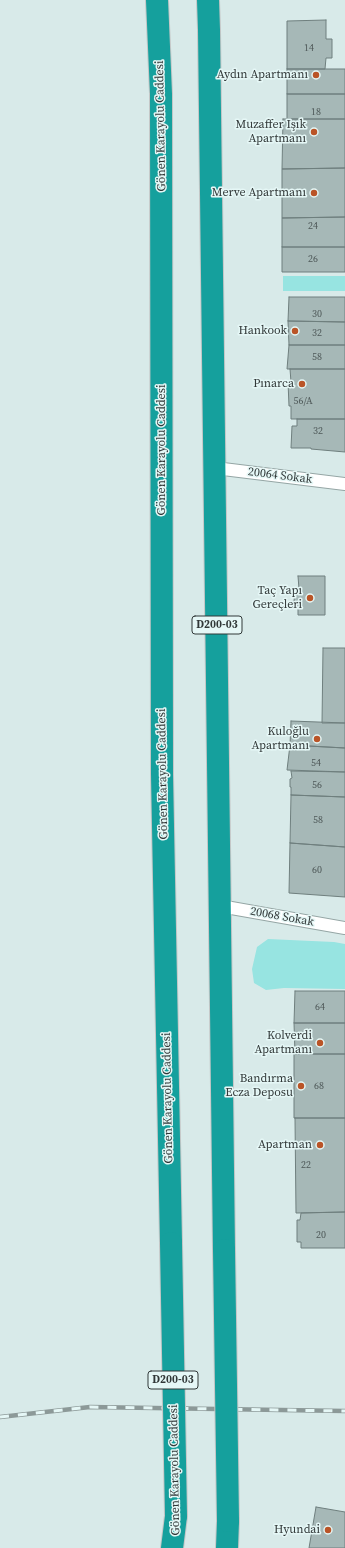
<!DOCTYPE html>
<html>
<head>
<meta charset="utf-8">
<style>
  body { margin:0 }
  canvas { display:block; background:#d8eae9 }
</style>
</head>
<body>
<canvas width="345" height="1548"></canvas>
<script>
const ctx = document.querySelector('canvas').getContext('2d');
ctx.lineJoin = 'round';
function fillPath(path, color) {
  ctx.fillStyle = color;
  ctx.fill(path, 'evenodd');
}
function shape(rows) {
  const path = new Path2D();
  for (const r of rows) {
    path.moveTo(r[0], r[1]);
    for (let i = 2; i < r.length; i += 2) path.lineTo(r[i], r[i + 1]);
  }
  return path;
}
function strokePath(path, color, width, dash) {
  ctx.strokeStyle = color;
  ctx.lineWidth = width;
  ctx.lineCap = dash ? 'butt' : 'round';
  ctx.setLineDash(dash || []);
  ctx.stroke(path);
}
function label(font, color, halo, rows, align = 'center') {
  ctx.font = font + ' "Source Serif 4",serif';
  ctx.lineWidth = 3;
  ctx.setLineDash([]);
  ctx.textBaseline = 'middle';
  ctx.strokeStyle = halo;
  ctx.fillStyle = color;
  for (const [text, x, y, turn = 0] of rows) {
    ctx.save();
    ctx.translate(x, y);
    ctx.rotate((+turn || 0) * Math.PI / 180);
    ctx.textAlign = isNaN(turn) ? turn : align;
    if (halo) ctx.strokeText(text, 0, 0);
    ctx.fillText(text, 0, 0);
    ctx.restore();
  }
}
fillPath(shape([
  [283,276,345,276,345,291,283,291],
  [268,939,334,942,345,944,345,989,284,988,266,990,254,983,252,969,257,947]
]), '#97e4e1');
const building = shape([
  [326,20,326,39,332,39,332,58,326,58,325,69,287,69,287,21,326,20],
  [287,69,345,69,345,94,287,94,287,69],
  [287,94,345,94,345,119,287,119,287,94],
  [283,119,345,119,345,168,282,169,283,119],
  [345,168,345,217,282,218,282,169,345,168],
  [345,217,345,247,282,247,282,218,345,217],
  [282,247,345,247,345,272,282,272,282,247],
  [289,297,345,297,345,322,288,321,289,297],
  [288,321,345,322,345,345,289,345,288,321],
  [289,345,345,345,345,369,287,369,289,345],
  [290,369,345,369,345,419,291,419,291,406,289,406,288,382,291,382,290,369],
  [297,419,345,419,345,452,311,449,311,448,291,448,292,426,297,426,297,419],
  [298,576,325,576,325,615,298,615,298,602,294,602,295,588,299,589,298,576],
  [323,648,345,648,345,723,322,723,323,648],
  [291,721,345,723,345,748,290,745,291,721],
  [290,745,345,748,345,772,287,770,290,745],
  [291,771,345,772,345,797,291,795,291,787,290,787,290,779,292,778,291,771],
  [291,795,345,797,345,847,290,843,291,795],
  [290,843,345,847,345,897,289,893,290,843],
  [295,991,345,991,345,1023,294,1023,295,991],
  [294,1023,345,1023,345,1054,295,1054,294,1023],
  [294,1054,345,1054,345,1118,294,1118,294,1054],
  [295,1118,345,1118,345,1212,296,1213,295,1118],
  [345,1212,345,1248,301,1248,301,1242,297,1242,297,1220,300,1220,301,1213,345,1212],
  [316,1507,345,1512,345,1548,309,1548,316,1507]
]);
fillPath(building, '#a6b8b7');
strokePath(building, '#6f7f7e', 1);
const lane = shape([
  [215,468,345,484],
  [220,906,345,928]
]);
const highway = shape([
  [157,0,161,94,162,774,171,1243],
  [208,0,209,30,224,1250],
  [172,1548,176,1516],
  [227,1548,228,1521]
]);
strokePath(lane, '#95a6a5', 14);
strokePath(highway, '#c5c7c7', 24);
strokePath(lane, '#fff', 12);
strokePath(highway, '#15a09d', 22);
const rail = shape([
  [0,1417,90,1407,345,1411]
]);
strokePath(rail, '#8c9998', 4.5);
strokePath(rail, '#e5f7f6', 3, [9]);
const highwayBridge = shape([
  [171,1243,176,1516],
  [224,1250,228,1521]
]);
strokePath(highwayBridge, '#c5c7c7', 24, []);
strokePath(highwayBridge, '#15a09d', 22);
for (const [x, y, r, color] of [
  [316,75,4,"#ba5427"],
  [314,132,4,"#ba5427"],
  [314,193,4,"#ba5427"],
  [295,331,4,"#ba5427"],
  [302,384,4,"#ba5427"],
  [310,598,4,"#ba5427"],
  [317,739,4,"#ba5427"],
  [320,1043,4,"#ba5427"],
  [301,1086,4,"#ba5427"],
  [320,1145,4,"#ba5427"],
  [328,1530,4,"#ba5427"]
]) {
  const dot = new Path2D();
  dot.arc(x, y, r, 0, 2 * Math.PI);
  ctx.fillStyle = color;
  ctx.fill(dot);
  strokePath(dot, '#e5f7f6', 1.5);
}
label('10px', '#4e5858', null, [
  ["14",309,48],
  ["18",316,112],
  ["24",313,226],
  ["26",313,259],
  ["30",317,314],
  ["32",317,333],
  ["58",317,357],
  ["56/A",303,401],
  ["32",318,431],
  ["54",316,763],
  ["56",317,785],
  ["58",318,820],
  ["60",317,870],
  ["64",320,1007],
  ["68",319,1086],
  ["22",306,1165],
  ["20",321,1235]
]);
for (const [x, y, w] of [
  [217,625,50],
  [173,1380,50]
]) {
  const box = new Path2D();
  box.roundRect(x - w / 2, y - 9, w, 18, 3);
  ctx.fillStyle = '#e5f7f6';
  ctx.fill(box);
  strokePath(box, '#313838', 1);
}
label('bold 11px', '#313838', null, [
  ["D200-03",217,625],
  ["D200-03",173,1380]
]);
label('12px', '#313838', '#e5f7f6', [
  ["Aydın Apartmanı",308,75],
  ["Muzaffer Işık",306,125],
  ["Apartmanı",306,139],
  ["Merve Apartmanı",306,193],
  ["Hankook",287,331],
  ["Pınarca",294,384],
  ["Taç Yapı",302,591],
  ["Gereçleri",302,605],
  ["Kuloğlu",309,732],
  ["Apartmanı",309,746],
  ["Kolverdi",312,1036],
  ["Apartmanı",312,1050],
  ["Bandırma",293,1079],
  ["Ecza Deposu",293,1093],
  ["Apartman",312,1145],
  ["Hyundai",320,1530]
], 'right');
label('12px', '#313838', '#e5f7f6', [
  ["Gönen Karayolu Caddesi",161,126,-91],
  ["Gönen Karayolu Caddesi",162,450,-90],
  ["20064 Sokak",280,476,7],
  ["Gönen Karayolu Caddesi",163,774,-91],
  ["20068 Sokak",282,917,10],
  ["Gönen Karayolu Caddesi",168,1098,-91],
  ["Gönen Karayolu Caddesi",175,1470,-91]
]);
</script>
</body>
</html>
